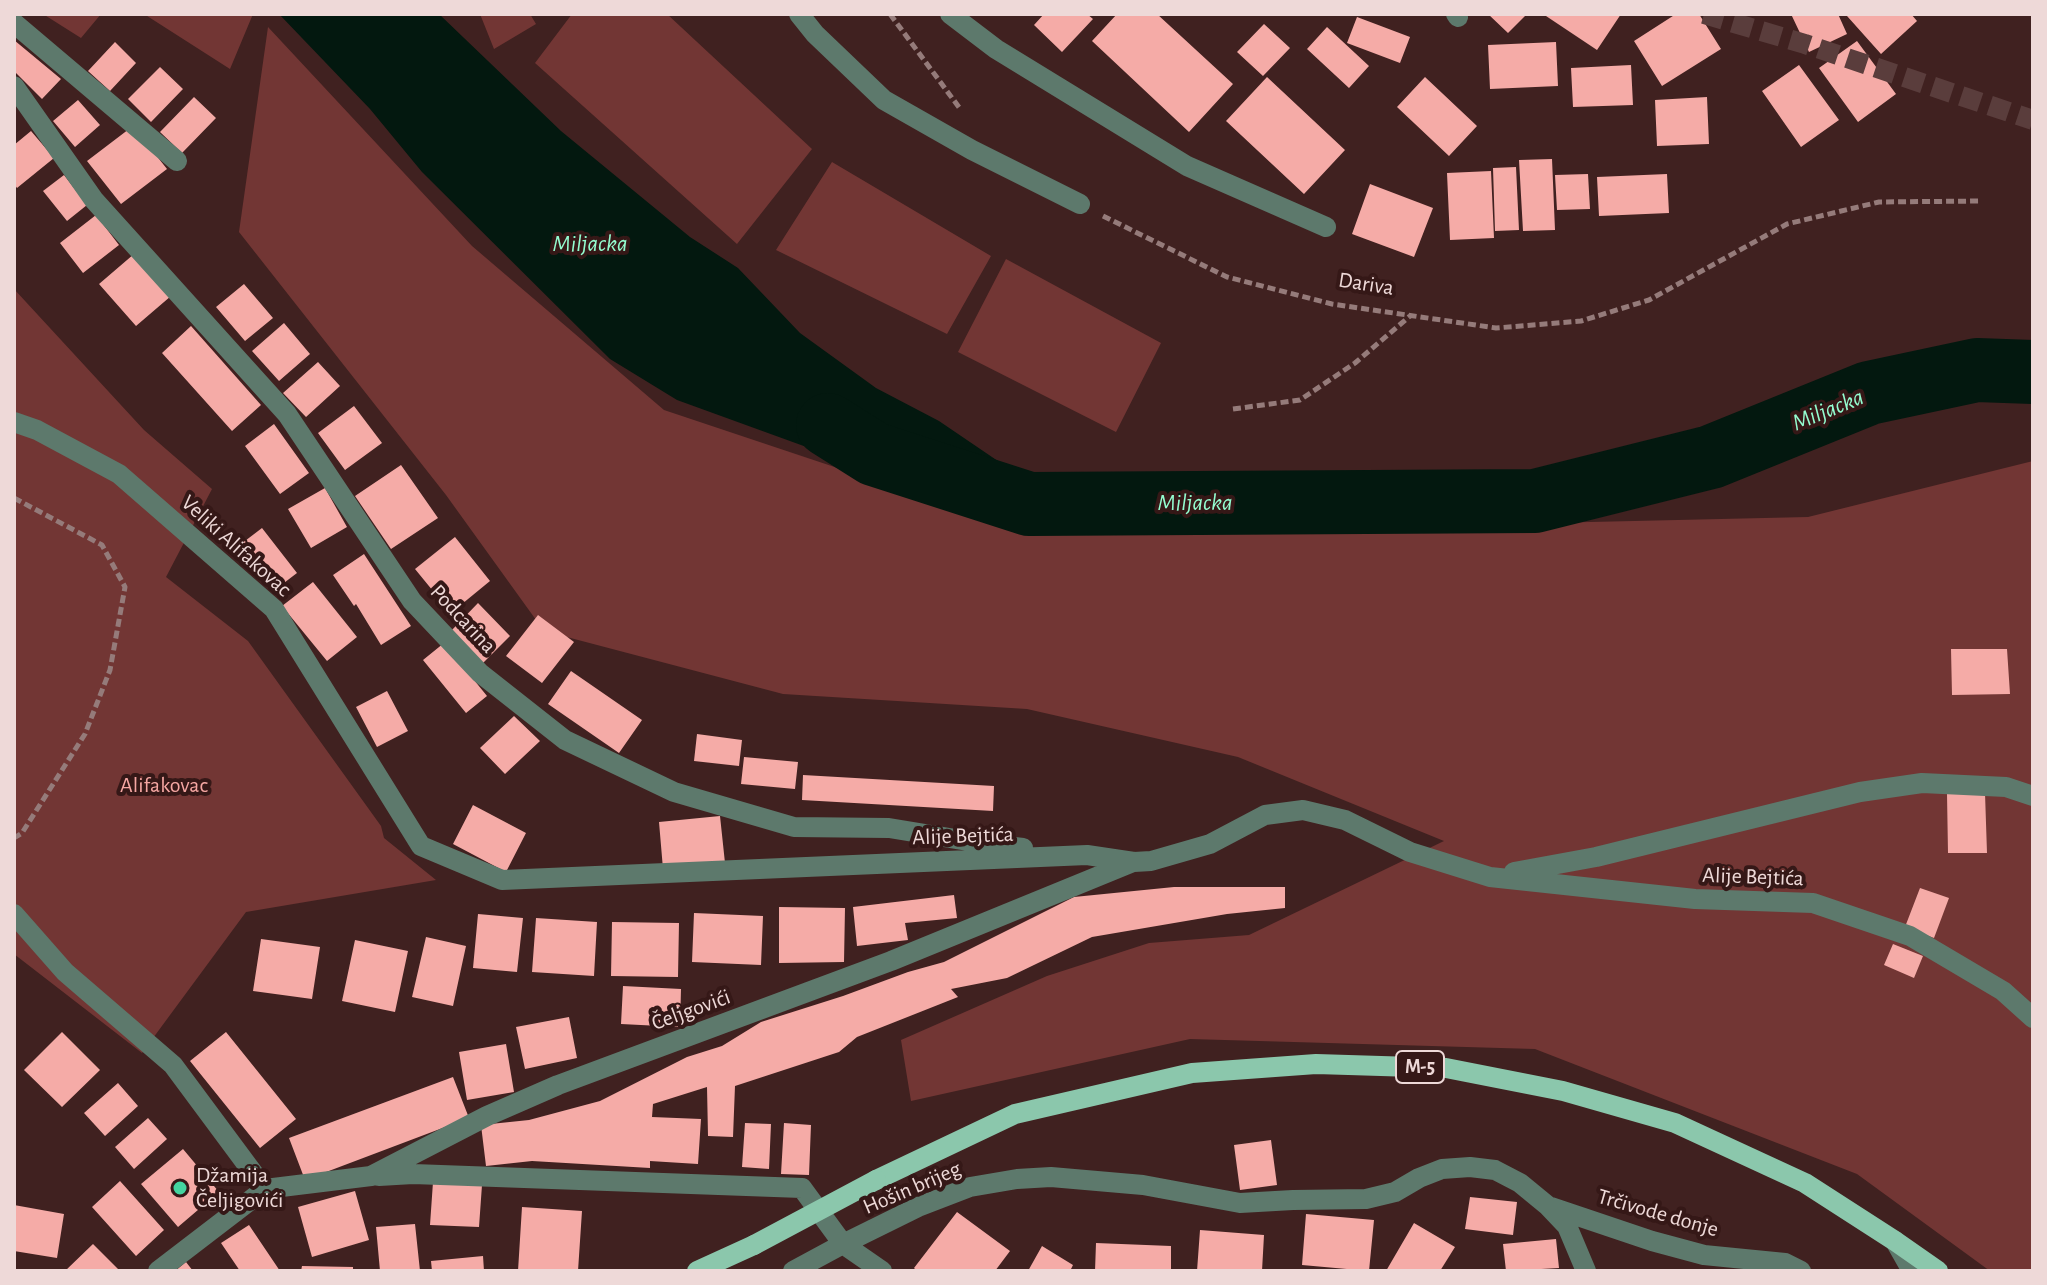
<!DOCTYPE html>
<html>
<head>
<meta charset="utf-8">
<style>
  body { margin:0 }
  #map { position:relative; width:2047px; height:1285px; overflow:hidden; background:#402120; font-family:"Alegreya Sans",sans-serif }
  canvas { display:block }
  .frame { position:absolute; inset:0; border:16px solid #eed9d8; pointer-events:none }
</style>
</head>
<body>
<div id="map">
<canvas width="2047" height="1285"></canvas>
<div class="frame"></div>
</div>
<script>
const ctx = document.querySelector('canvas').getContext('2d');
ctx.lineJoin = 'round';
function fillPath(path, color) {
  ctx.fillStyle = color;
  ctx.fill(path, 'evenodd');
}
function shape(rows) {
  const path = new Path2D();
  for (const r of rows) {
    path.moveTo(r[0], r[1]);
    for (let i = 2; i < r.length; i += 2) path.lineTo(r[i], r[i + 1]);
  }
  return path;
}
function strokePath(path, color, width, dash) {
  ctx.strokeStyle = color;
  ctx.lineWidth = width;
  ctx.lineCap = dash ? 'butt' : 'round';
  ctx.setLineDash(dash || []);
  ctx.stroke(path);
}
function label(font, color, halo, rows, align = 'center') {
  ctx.font = font + ' "Alegreya Sans",sans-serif';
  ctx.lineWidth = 8;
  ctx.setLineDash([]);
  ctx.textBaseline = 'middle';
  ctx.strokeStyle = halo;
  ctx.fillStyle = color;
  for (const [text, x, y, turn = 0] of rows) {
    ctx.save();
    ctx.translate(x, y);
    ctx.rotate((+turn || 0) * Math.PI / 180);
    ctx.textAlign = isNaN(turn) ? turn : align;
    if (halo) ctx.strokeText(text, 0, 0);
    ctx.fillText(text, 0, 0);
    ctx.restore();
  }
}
fillPath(shape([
  [43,14,101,14,81,38],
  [144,14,253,14,230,69],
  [480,14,530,14,536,24,494,49],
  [572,14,667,14,812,149,737,244,535,63],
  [268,27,472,246,664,410,1029,532,1296,514,1416,526,1808,517,2033,461,2033,1271,1990,1271,1857,1174,1535,1049,1190,1039,911,1101,901,1040,1047,976,1149,943,1249,935,1444,841,1238,757,1027,709,783,694,544,631,446,495,239,232],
  [832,162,991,256,947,334,776,250],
  [1006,259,1161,343,1116,432,958,352],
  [14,289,144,430,212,489,166,577,248,641,381,826,384,838,436,880,246,912,142,1053,14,954]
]), '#723634');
fillPath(shape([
  [279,14,439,14,561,131,690,237,738,268,800,333,876,388,939,421,1017,474,1002,468,906,464,834,457,677,400,610,359,422,172,370,109]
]), '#03180f');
strokePath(shape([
  [828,425,874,454,1029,504,1535,501,1711,457,1869,393,1977,370,2033,372]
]), '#03180f', 64);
fillPath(shape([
  [1044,14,1087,14,1093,19,1062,52,1034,25],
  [1117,14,1157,14,1233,84,1189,132,1092,41],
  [1488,14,1527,14,1508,33],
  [1543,14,1621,14,1597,50],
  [1676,14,1699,14,1721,49,1662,86,1634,41],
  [1791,14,1838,14,1847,34,1809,52],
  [1849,14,1911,14,1917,21,1881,54,1847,16],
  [1357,17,1410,37,1400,63,1347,43],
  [1264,24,1290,48,1263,76,1237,52],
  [1327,27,1369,66,1349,88,1307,49],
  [14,40,61,79,42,99,14,71],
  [1857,41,1896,94,1858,122,1819,68],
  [115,42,136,63,110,91,88,71],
  [1556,42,1558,86,1490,89,1488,45],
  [1631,65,1633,105,1573,107,1571,68],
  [1799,65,1839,120,1801,147,1762,91],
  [160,67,183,89,151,122,128,99],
  [1267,77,1345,150,1304,194,1226,121],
  [1425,77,1477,126,1449,156,1397,107],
  [194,97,216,118,182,153,160,132],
  [1707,97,1709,144,1657,146,1655,100],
  [78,100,100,125,75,147,53,121],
  [133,126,167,169,121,204,87,161],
  [31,131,54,158,17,188,14,184,14,145],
  [1552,159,1555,230,1523,231,1519,160],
  [1516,167,1519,230,1495,231,1493,168],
  [1491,171,1494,238,1450,240,1447,173],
  [1588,174,1590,209,1557,210,1555,175],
  [1667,174,1669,213,1599,216,1597,177],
  [64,175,87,205,67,221,43,191],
  [1370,184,1433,208,1414,257,1352,234],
  [96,215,119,245,83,273,60,243],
  [134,254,171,296,136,326,99,284],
  [244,284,273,318,245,341,216,307],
  [284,323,310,354,279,381,252,351],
  [191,326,261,405,232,431,162,353],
  [318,362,340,386,306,417,283,393],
  [354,406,382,443,345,470,318,433],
  [274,424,309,473,280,494,245,446],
  [401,465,438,518,391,549,355,496],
  [325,488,347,527,311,548,288,509],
  [262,528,297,573,276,589,241,544],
  [455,537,490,581,451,613,415,569],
  [364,554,411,626,381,645,356,604,354,606,333,575],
  [313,582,357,637,327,661,282,606],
  [478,603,510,636,483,663,451,631],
  [538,615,574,642,542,683,506,656],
  [444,643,487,696,466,713,423,660],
  [1951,649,2007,649,2010,694,1952,695],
  [571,671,642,720,619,753,548,704],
  [387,691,408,731,377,747,356,707],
  [514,716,540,741,505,774,480,748],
  [697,734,742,740,739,766,694,761],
  [744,757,798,762,795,789,741,784],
  [803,775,994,786,993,811,802,800],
  [1985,793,1987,853,1948,853,1947,794],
  [473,805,526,833,506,872,453,844],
  [720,816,725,863,663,869,659,822],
  [1174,887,1285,887,1285,908,1227,914,1092,937,1007,978,951,989,958,997,857,1037,839,1052,735,1086,733,1137,708,1136,707,1087,653,1104,652,1117,701,1119,698,1164,650,1161,650,1168,532,1161,486,1166,481,1125,529,1120,600,1101,687,1057,722,1046,761,1022,843,996,908,972,944,962,1074,897],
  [1920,888,1949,898,1934,938,1905,927],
  [954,895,957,918,905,923,908,940,857,946,853,907],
  [779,907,845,908,844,962,779,963],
  [694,913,763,916,761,965,692,962],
  [478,914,523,918,517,972,473,968],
  [536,918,597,922,594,976,532,972],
  [612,922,679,923,678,977,611,976],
  [426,937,466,946,453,1006,412,997],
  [261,939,320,947,312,999,253,991],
  [355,940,408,951,395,1012,342,1001],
  [1893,944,1923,956,1914,978,1884,965],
  [623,986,681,989,680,1027,621,1024],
  [569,1017,577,1058,525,1069,516,1027],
  [62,1032,100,1070,62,1107,24,1070],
  [226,1032,296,1119,260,1148,190,1061],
  [506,1044,514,1092,467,1100,459,1052],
  [453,1077,469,1118,305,1180,289,1138],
  [118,1083,138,1106,105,1136,84,1113],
  [148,1118,167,1139,134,1169,115,1147],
  [745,1123,771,1124,769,1169,742,1167],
  [784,1123,811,1125,809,1175,781,1174],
  [1271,1140,1277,1185,1240,1190,1234,1145],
  [183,1149,219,1192,178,1227,141,1184],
  [120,1181,164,1230,136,1256,92,1207],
  [433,1182,482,1185,479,1227,430,1225],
  [355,1191,369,1240,312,1257,298,1207],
  [1470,1197,1517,1202,1513,1235,1465,1229],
  [14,1205,64,1214,57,1258,14,1251],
  [522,1207,582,1211,578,1271,518,1271],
  [957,1212,1010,1251,995,1271,917,1271,914,1268],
  [1306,1214,1374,1220,1369,1271,1302,1265],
  [1414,1223,1455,1247,1440,1271,1386,1271],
  [415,1224,420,1271,380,1271,376,1227],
  [249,1225,280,1271,240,1271,221,1243],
  [1200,1230,1264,1235,1262,1271,1197,1271],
  [1556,1239,1559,1268,1506,1271,1503,1244],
  [1096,1243,1171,1246,1171,1271,1095,1271],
  [93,1244,120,1271,65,1271],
  [1042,1246,1073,1265,1070,1271,1028,1271],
  [483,1256,484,1271,432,1271,431,1261],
  [186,1262,193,1271,175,1271],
  [302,1266,353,1267,353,1271,301,1271]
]), '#f5aba7');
strokePath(shape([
  [1704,14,1805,44,2033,120]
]), '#5a3d3c', 20, [20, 10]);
strokePath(shape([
  [890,14,961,110],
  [1103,216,1227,277,1332,304,1496,328,1581,321,1649,300,1787,224,1879,202,1981,201],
  [1233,409,1300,400,1355,363,1410,316],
  [14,498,102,545,125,587,110,670,85,734,22,833,14,838]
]), '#957b7a', 5, [8, 4]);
strokePath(shape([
  [799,14,815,34,884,100,972,150,1080,204],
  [950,14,996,49,1187,166,1326,227],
  [1456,14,1458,17],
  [14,23,177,161],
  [14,86,94,200,287,414,412,601,480,673,565,740,674,792,794,827,889,828,980,843,1023,848],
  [14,422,37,430,119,474,274,609,421,846,502,880,1087,855,1134,862,1151,861,1210,844,1265,815,1303,810,1345,820,1410,852,1490,877,1695,899,1813,903,1910,936,2003,991,2033,1018],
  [1514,872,1596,857,1860,792,1922,783,2006,787,2033,796],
  [14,914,65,972,173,1065,265,1189],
  [379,1176,413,1174,802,1188,843,1244,882,1271],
  [265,1189,371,1176,487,1116,558,1085,891,961,1133,862],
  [1551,1207,1652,1241,1704,1255,1785,1263,1801,1271],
  [1895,1241,1912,1271],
  [158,1271,265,1189],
  [793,1271,843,1244,918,1207,970,1187,1017,1179,1051,1177,1143,1185,1240,1203,1293,1200,1366,1199,1395,1192,1419,1178,1442,1169,1470,1167,1495,1170,1520,1183,1548,1206,1567,1226,1586,1271]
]), '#5d796c', 20);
strokePath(shape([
  [876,1180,1015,1114,1192,1073,1316,1064,1446,1068,1563,1091,1675,1123,1805,1183,1895,1241,1938,1271],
  [697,1271,754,1245]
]), '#8bc7ac', 20);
strokePath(shape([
  [754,1245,876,1180]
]), '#8bc7ac', 20);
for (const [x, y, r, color] of [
  [180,1188,8,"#44d49f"]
]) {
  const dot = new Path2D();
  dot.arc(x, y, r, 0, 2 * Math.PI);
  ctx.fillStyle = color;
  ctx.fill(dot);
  strokePath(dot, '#351817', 3);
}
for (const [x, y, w] of [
  [1420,1067,48]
]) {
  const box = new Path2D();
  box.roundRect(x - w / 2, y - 16, w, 32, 6);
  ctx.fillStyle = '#351817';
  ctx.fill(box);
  strokePath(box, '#eed9d8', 2);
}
label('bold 20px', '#eed9d8', null, [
  ["M-5",1420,1067]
]);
label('22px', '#eed9d8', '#351817', [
  ["Dariva",1366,284,9],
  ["Veliki Alifakovac",236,546,42],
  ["Podcarina",463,619,47],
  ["Alije Bejtića",963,836,-2],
  ["Alije Bejtića",1753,877,2],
  ["Čeljgovići",691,1010,-20],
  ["Hošin brijeg",912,1188,-23],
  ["Trčivode donje",1658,1213,16]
]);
label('22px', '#f6a7a3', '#351817', [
  ["Alifakovac",164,785]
]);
label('22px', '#eed9d8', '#351817', [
  ["Džamija",196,1175],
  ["Čeljigovići",196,1200]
], 'left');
label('italic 24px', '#94fdd0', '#351817', [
  ["Miljacka",590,244],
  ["Miljacka",1828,410,-22],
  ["Miljacka",1195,503]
]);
</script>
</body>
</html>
